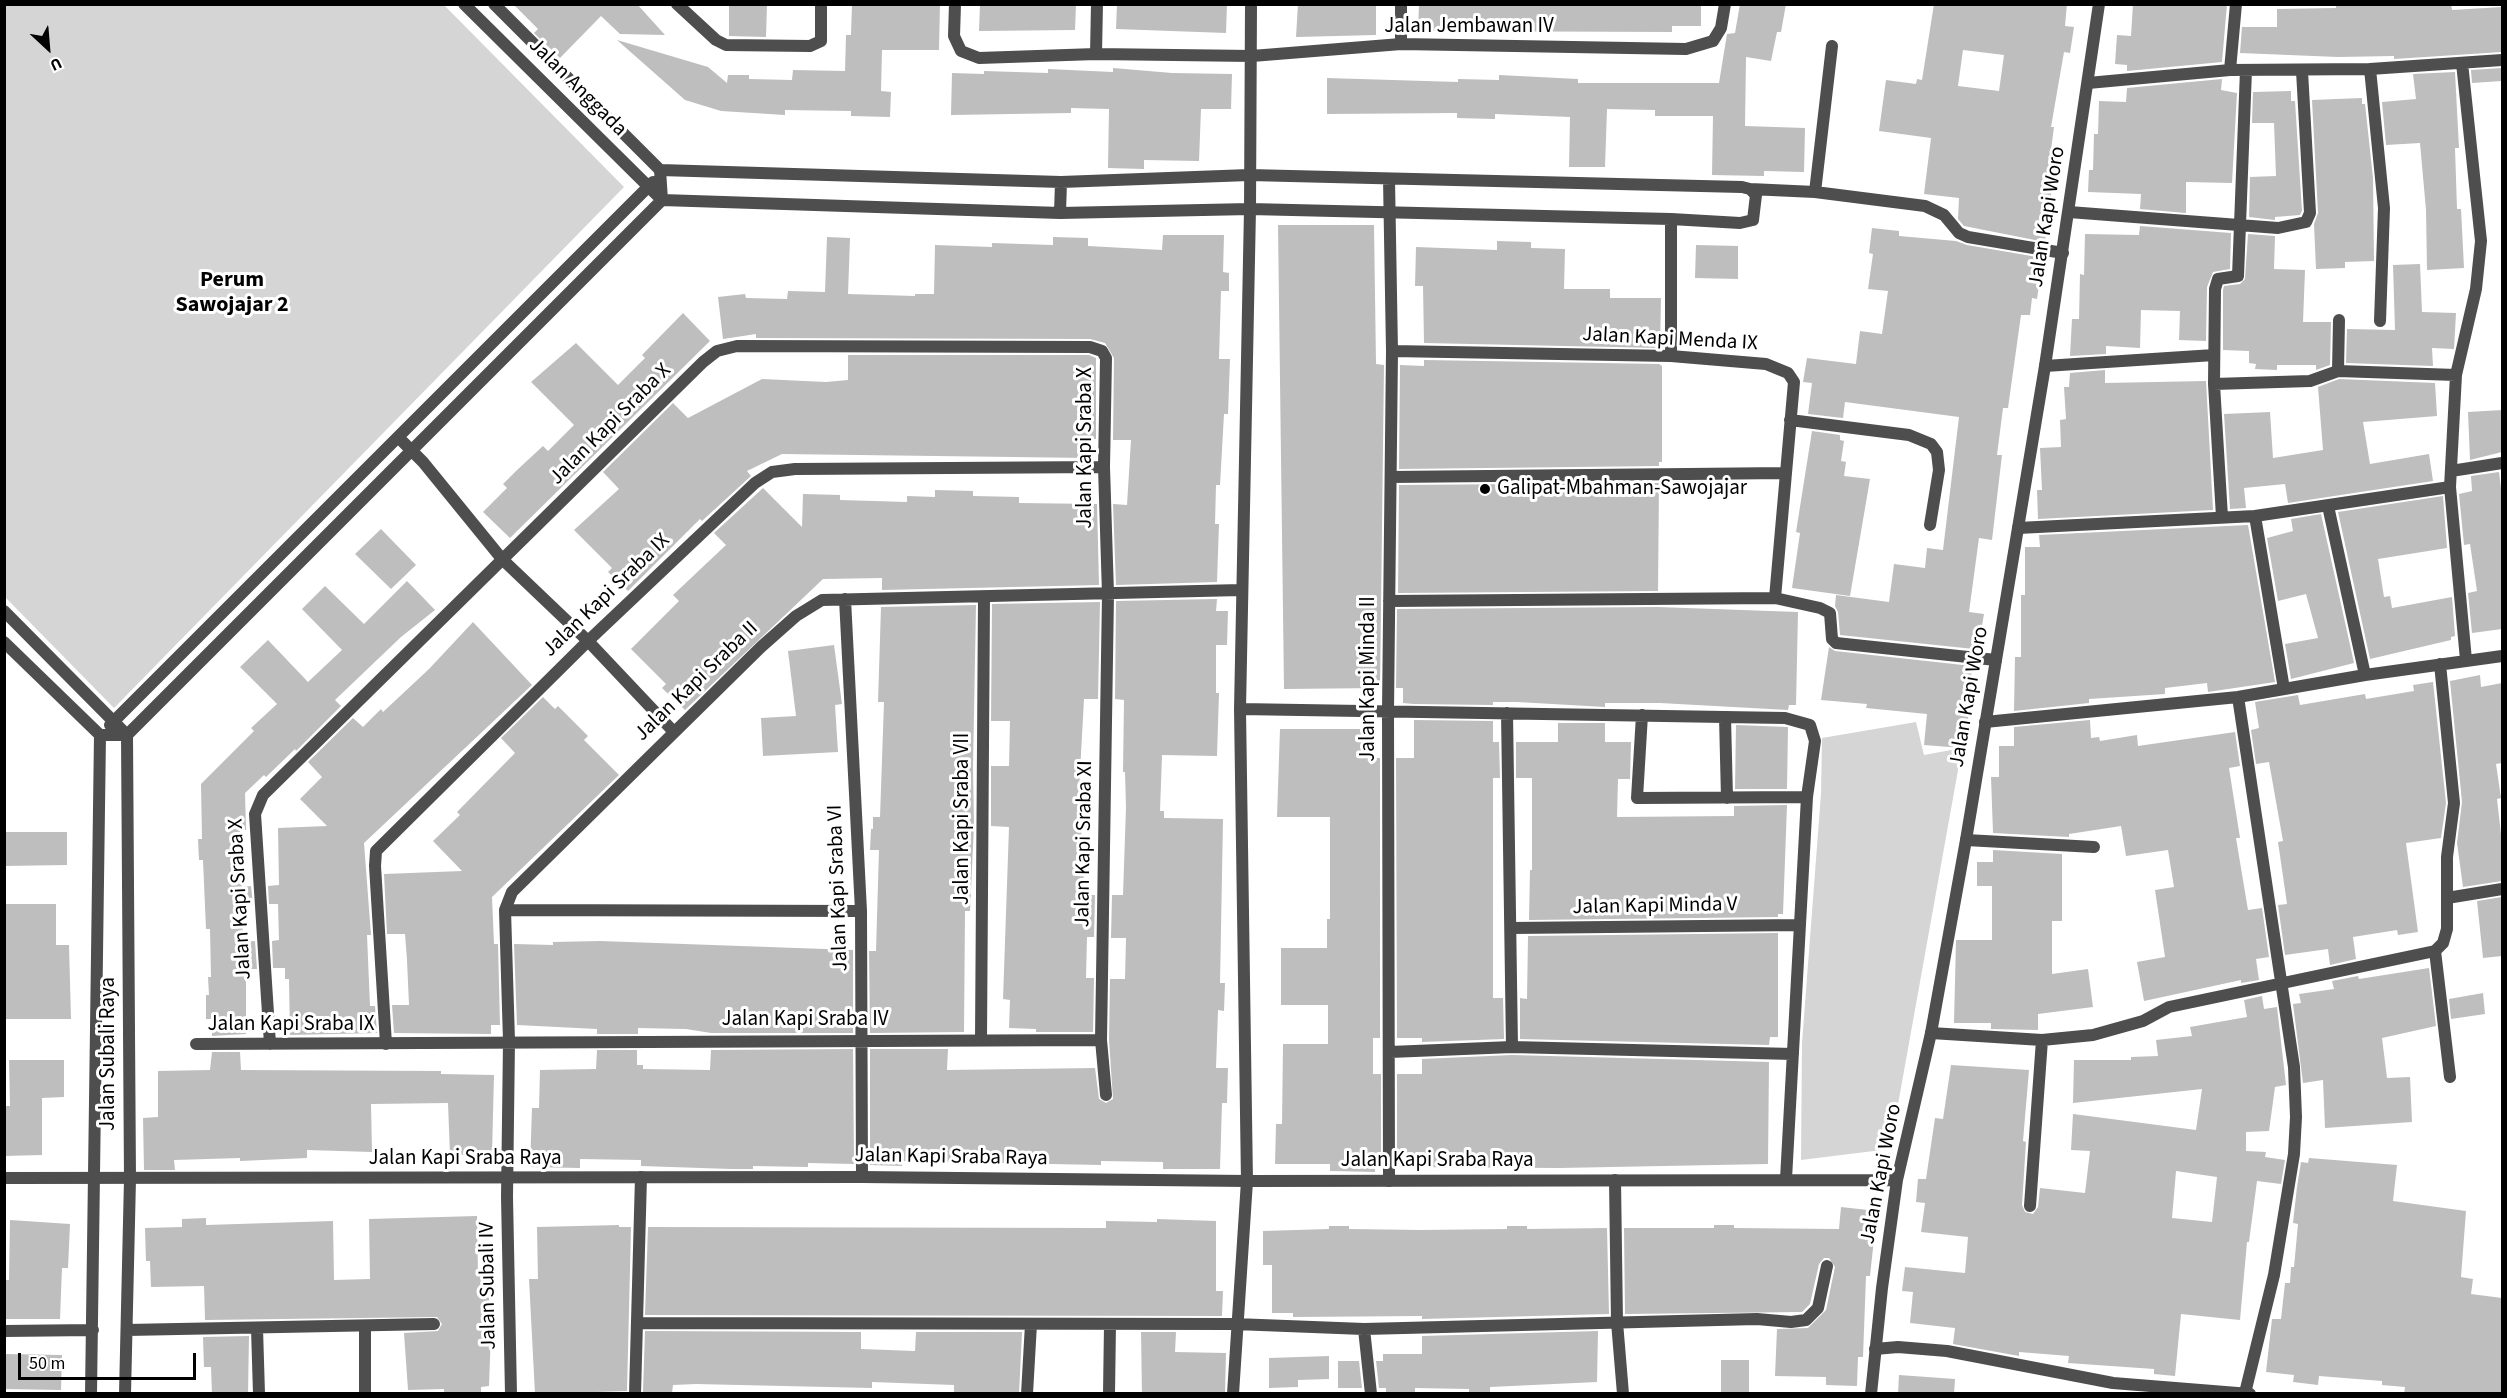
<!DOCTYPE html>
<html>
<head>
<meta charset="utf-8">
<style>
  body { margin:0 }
  #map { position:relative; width:2507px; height:1398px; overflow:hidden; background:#fff; font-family:"Source Sans 3",sans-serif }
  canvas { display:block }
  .frame { position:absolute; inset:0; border:6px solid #000; pointer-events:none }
  .north { position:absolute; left:18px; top:18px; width:60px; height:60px; -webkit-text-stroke:4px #fff; paint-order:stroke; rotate:154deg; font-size:16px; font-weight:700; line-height:24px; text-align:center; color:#000 }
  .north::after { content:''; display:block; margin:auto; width:21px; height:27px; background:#000; clip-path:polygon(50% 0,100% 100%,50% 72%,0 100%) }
  .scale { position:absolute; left:18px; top:1353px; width:178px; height:27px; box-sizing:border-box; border:3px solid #000; border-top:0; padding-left:8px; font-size:18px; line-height:21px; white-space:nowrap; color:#000; -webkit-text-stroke:4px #fff; paint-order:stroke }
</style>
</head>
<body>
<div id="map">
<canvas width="2507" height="1398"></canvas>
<div class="frame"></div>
<div class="north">U</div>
<div class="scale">50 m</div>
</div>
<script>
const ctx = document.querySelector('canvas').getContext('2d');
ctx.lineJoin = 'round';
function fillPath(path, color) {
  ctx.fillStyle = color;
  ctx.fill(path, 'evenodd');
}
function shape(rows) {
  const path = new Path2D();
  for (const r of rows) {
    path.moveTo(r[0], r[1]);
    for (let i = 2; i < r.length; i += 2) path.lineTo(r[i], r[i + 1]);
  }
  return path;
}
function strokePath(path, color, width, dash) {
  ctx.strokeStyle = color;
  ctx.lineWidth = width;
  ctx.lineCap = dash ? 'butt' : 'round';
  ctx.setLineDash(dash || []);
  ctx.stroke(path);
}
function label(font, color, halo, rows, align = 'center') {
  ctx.font = font + ' "Source Sans 3",sans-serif';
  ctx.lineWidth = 6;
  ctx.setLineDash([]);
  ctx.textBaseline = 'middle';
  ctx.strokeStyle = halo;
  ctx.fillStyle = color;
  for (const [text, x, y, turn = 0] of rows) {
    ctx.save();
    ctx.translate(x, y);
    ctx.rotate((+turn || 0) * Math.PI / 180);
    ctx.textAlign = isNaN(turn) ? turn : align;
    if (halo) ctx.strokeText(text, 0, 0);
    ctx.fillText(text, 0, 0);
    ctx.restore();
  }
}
fillPath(shape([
  [4,5,444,5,624,187,114,708,5,597],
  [1916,722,1924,755,1962,748,1890,1149,1801,1160,1802,1043,1821,794,1822,738]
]), '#d5d5d5');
fillPath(shape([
  [513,4,637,4,665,35,620,34,601,16,560,58,534,33,538,29],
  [729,4,767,4,766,37,729,36],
  [852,4,940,4,939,50,882,50,881,91,891,92,890,117,851,116,851,111,785,110,785,115,721,111,685,100,617,40,708,67,727,83,728,75,749,75,749,79,792,80,793,70,845,71,846,35,851,35],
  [980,4,1076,4,1075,30,979,31],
  [1117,4,1227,4,1226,33,1116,29],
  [1298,4,1376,4,1376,35,1296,37],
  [1419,4,1701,4,1701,26,1672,26,1672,32,1418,31],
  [1740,4,1786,4,1781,32,1777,32,1771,61,1746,57,1745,126,1805,128,1804,172,1764,171,1764,176,1712,175,1713,116,1655,116,1655,110,1607,109,1605,167,1569,167,1570,117,1495,114,1495,119,1457,118,1457,113,1327,114,1327,78,1458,82,1458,79,1499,80,1499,75,1578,79,1578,83,1719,83,1727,34,1735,33],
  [1934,4,2067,4,2065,26,2074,27,2070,53,2064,52,2051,127,2054,127,2046,187,2052,188,2045,242,1964,226,1958,219,1959,198,1924,194,1931,138,1879,131,1886,80,1916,84,1917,79,1922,80],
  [1963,50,2004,55,1999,91,1958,86],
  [2133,4,2227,4,2222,62,2127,71,2127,65,2115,64,2117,35,2131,36],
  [2336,4,2451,4,2452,10,2502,7,2502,52,2394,59,2394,56,2338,57,2240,53,2242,27,2277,27,2277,9,2336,8],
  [1113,68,1172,73,1232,74,1231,109,1201,109,1199,161,1144,160,1144,169,1108,168,1109,109,1071,108,1071,113,951,115,952,73,984,74,984,71,1048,73,1048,69,1113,72],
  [2502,68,2502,81,2472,83,2471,70],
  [2455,72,2459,148,2455,148,2457,209,2461,209,2464,268,2427,270,2426,210,2420,143,2386,145,2382,102,2416,99,2413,74],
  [2222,79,2221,90,2237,93,2232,183,2186,182,2186,213,2140,209,2141,194,2088,192,2089,170,2093,170,2094,134,2098,134,2099,101,2126,102,2127,88],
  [2291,91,2291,101,2295,101,2302,211,2300,215,2275,217,2275,220,2249,217,2250,177,2276,176,2274,123,2252,123,2253,92],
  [2362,98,2362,104,2365,104,2373,178,2374,261,2345,262,2345,268,2316,269,2314,224,2318,213,2312,100],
  [1278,225,1374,225,1376,364,1384,365,1380,688,1284,689],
  [2140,226,2231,233,2230,269,2213,272,2207,287,2206,341,2179,340,2180,311,2141,310,2140,348,2106,346,2106,354,2070,356,2072,319,2079,319,2080,274,2084,275,2085,234,2139,235],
  [1872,228,1899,231,1899,236,1956,241,1967,245,2043,258,2037,299,2032,298,2030,315,2021,315,2008,408,2003,408,1997,455,2002,455,1992,540,1979,538,1969,612,1984,614,1980,637,1975,636,1974,649,1840,635,1838,612,1835,606,1836,595,1889,602,1894,564,1925,568,1927,548,1943,550,1959,417,1845,402,1843,418,1808,414,1812,383,1803,382,1807,358,1856,364,1860,331,1882,334,1888,291,1868,289,1873,254,1869,253],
  [2248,234,2275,236,2274,269,2305,270,2303,322,2331,322,2330,365,2316,370,2316,365,2277,365,2277,370,2255,369,2256,364,2249,363,2249,351,2223,350,2223,290,2224,286,2240,284,2245,279],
  [1163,235,1224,235,1223,272,1229,273,1229,291,1221,291,1219,359,1230,359,1228,414,1224,414,1220,485,1216,485,1215,524,1219,524,1217,582,1116,585,1113,504,1127,505,1131,440,1113,440,1114,358,1105,343,1090,339,756,338,756,334,723,339,718,297,745,294,746,298,787,299,788,291,825,292,827,237,850,238,848,294,915,296,915,294,934,294,935,245,992,247,992,243,1053,245,1053,237,1088,238,1088,246,1162,250],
  [1497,241,1531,242,1531,248,1565,249,1564,289,1610,289,1610,298,1661,298,1660,348,1424,343,1423,286,1415,286,1416,247,1497,250],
  [1696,245,1738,246,1738,279,1695,278],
  [2420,264,2422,312,2456,313,2454,349,2432,348,2433,366,2346,363,2347,329,2395,330,2393,265],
  [683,313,710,341,510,538,483,512,507,488,503,484,516,471,543,446,548,451,574,425,531,382,576,343,618,385,645,358,642,355],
  [848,355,1089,355,1096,358,1096,439,1089,439,1089,458,782,454,747,471,751,476,702,521,700,519,628,591,608,572,612,568,574,530,619,489,603,472,673,403,688,418,762,379,826,382,848,380],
  [1424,360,1659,364,1662,366,1662,462,1659,462,1659,466,1399,469,1400,365,1424,366],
  [2105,370,2105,383,2206,381,2213,510,2038,519,2037,490,2042,490,2040,448,2061,447,2060,420,2066,419,2064,387,2069,387,2070,373],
  [2339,379,2435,383,2437,416,2363,422,2370,464,2429,454,2433,481,2288,503,2285,484,2244,488,2246,508,2230,509,2224,414,2270,412,2273,458,2323,450,2318,387],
  [2502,410,2502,452,2470,460,2468,412],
  [1812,431,1840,435,1840,440,1844,441,1841,461,1846,462,1844,476,1870,479,1850,596,1792,588,1800,533,1796,532],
  [2499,472,2502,496,2502,629,2472,633,2468,593,2477,591,2470,544,2464,545,2459,494,2472,491,2471,476],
  [1659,483,1658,591,1398,593,1399,485],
  [763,488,802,527,803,494,840,495,840,500,907,502,907,496,935,497,935,490,973,491,973,496,1019,497,1019,503,1097,504,1099,585,882,590,882,578,823,579,685,710,662,688,666,684,631,649,679,601,673,595,726,545,714,533],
  [2443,496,2447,548,2378,559,2384,597,2390,596,2392,608,2452,597,2455,636,2451,637,2451,640,2370,659,2338,512],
  [2321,514,2354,663,2291,679,2285,644,2318,638,2306,594,2278,601,2267,538,2293,531,2291,519],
  [2248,525,2275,682,2208,692,2207,683,2165,688,2165,694,2089,699,2089,703,2014,711,2015,657,2021,657,2021,595,2025,595,2025,547,2040,547,2039,535],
  [381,529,416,565,391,589,355,554],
  [407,581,435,610,401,637,335,700,341,706,296,751,295,749,266,777,264,775,245,793,246,830,240,830,242,887,251,886,253,905,242,905,243,942,255,941,257,969,246,969,246,1034,212,1036,212,1019,206,1019,206,995,209,995,208,977,211,977,210,929,206,929,203,860,199,860,198,839,202,839,201,784,254,731,251,728,277,704,240,667,268,640,308,682,342,650,302,609,325,586,364,624],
  [1217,599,1216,611,1228,611,1227,645,1216,645,1216,693,1219,693,1217,756,1162,755,1160,811,1164,811,1164,818,1223,819,1220,983,1225,983,1224,1011,1218,1010,1216,1068,1228,1068,1227,1103,1222,1103,1220,1169,1163,1169,1163,1162,1101,1161,1101,1165,902,1161,902,1166,870,1165,870,1049,948,1049,947,1070,1095,1068,1099,1099,1106,1103,1113,1099,1109,1040,1110,979,1125,979,1126,938,1111,938,1112,895,1123,895,1126,807,1125,772,1123,772,1124,700,1115,699,1116,601],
  [1100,602,1098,699,1084,699,1079,790,1082,790,1081,847,1083,847,1084,895,1095,895,1094,937,1087,937,1086,978,1094,978,1093,1032,1036,1032,1036,1029,1009,1028,1010,1000,1003,999,1009,827,991,826,991,766,1009,766,1010,721,991,721,992,604],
  [976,605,973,766,974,826,970,911,965,911,964,1032,870,1033,869,951,876,951,879,850,870,850,871,829,873,829,873,817,880,817,884,702,878,702,881,607],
  [1658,607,1798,612,1796,705,1789,705,1788,710,1660,703,1605,703,1605,707,1517,702,1493,702,1493,705,1414,704,1403,703,1403,688,1396,688,1397,609],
  [473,622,532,685,364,843,371,935,367,935,370,1006,375,1006,377,1033,290,1035,289,979,285,979,285,968,273,968,272,941,279,940,278,904,269,904,268,886,279,885,278,828,327,826,300,799,322,777,308,762,353,718,363,727,381,709,383,712,429,669],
  [834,645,842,704,835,705,838,752,763,756,761,718,796,716,788,651],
  [1829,647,1835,651,1972,666,1968,720,1964,719,1962,748,1924,745,1927,714,1866,708,1867,704,1821,700],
  [2480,675,2481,687,2502,683,2502,763,2496,764,2501,798,2497,799,2502,843,2502,881,2463,887,2457,843,2462,802,2450,681],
  [2433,682,2446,803,2441,838,2406,843,2418,932,2398,935,2397,930,2353,937,2356,959,2330,965,2328,949,2285,955,2278,905,2287,904,2278,842,2283,841,2269,762,2256,764,2251,730,2259,728,2255,702,2298,695,2300,705,2365,694,2366,699,2414,691,2413,685],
  [543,697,555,709,558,706,588,736,584,740,619,775,492,897,494,944,498,944,500,1025,491,1025,491,1034,394,1033,392,1005,409,1005,407,960,405,934,387,934,384,874,462,871,433,841,460,815,457,812,515,753,501,738],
  [1414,720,1493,721,1493,742,1499,742,1500,778,1493,778,1493,998,1503,998,1504,1039,1422,1042,1422,1038,1397,1038,1396,758,1414,758],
  [2090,720,2091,738,2099,737,2100,741,2137,735,2138,746,2235,732,2240,766,2229,768,2240,838,2236,838,2248,910,2262,908,2269,957,2256,959,2259,980,2241,983,2241,980,2144,1001,2137,962,2165,957,2155,890,2174,887,2168,850,2126,856,2121,826,2069,834,2069,837,1993,833,1991,777,1999,777,1999,746,2014,746,2014,727],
  [1558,723,1605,723,1605,742,1631,742,1630,779,1618,779,1617,817,1734,816,1734,806,1787,805,1783,914,1778,914,1778,917,1529,920,1530,870,1532,870,1532,778,1516,778,1516,742,1558,742],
  [1736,725,1788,727,1787,789,1735,789],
  [1280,729,1374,729,1373,758,1380,758,1380,1038,1373,1038,1373,1074,1381,1074,1381,1166,1375,1166,1375,1172,1330,1171,1330,1164,1275,1164,1276,1124,1282,1124,1283,1044,1328,1044,1328,1005,1281,1005,1281,948,1327,948,1327,919,1330,919,1330,817,1277,817],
  [4,832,67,832,67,865,4,866],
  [1993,850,2062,854,2062,921,2052,921,2052,974,2088,969,2093,1007,2038,1014,2038,1030,1991,1029,1991,1023,1954,1023,1956,940,1992,940,1992,886,1977,886,1977,862,1993,862],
  [2502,897,2502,956,2483,958,2477,901],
  [4,904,56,904,56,945,69,945,71,1019,4,1019],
  [1778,933,1778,1037,1770,1037,1769,1045,1520,1039,1520,998,1527,999,1528,936],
  [600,941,853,950,853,1033,711,1033,686,1029,638,1028,638,1034,597,1034,597,1029,517,1025,514,944,553,945,553,942],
  [2429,968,2436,1026,2382,1038,2387,1078,2410,1077,2412,1122,2325,1128,2323,1080,2303,1083,2293,1004,2301,1003,2299,994,2334,989,2332,981,2358,976,2359,979],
  [2483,993,2485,1014,2451,1019,2449,999],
  [2262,996,2264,1009,2277,1007,2286,1085,2275,1087,2269,1131,2246,1132,2246,1151,2266,1152,2265,1157,2285,1160,2281,1184,2257,1181,2249,1242,2247,1242,2240,1320,2181,1314,2175,1376,2154,1374,2154,1369,2068,1363,2069,1356,2019,1352,2019,1356,1953,1344,1955,1328,1910,1323,1913,1292,1902,1291,1905,1267,1965,1273,1968,1237,1921,1232,1925,1203,1916,1202,1918,1179,1926,1179,1935,1118,1943,1119,1951,1065,2029,1070,2023,1141,2026,1142,2022,1205,2025,1212,2033,1214,2038,1207,2040,1188,2085,1193,2090,1151,2071,1150,2073,1114,2196,1130,2202,1089,2073,1103,2074,1060,2131,1060,2131,1057,2158,1056,2156,1040,2192,1036,2190,1027,2247,1017,2244,1000],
  [2176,1171,2217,1177,2212,1222,2172,1218],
  [853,1049,854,1164,808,1163,808,1167,753,1166,753,1169,731,1169,641,1166,641,1160,580,1159,580,1168,530,1167,532,1108,539,1108,540,1070,596,1069,597,1050,637,1050,637,1065,643,1065,643,1069,710,1070,711,1050],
  [212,1052,240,1052,241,1070,441,1071,441,1074,494,1075,492,1154,450,1155,448,1103,371,1104,372,1152,307,1150,307,1158,240,1161,240,1158,174,1160,175,1170,144,1170,143,1118,158,1117,158,1071,210,1070],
  [1512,1055,1769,1062,1768,1164,1559,1168,1397,1167,1397,1074,1422,1074,1422,1059],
  [9,1060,64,1060,64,1097,42,1098,42,1155,4,1156,4,1106,10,1106],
  [2309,1158,2397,1165,2393,1201,2466,1211,2461,1277,2473,1279,2471,1294,2502,1298,2502,1394,2404,1394,2405,1387,2382,1385,2382,1381,2319,1376,2318,1385,2293,1382,2294,1375,2266,1372,2272,1319,2281,1319,2285,1283,2290,1283,2291,1267,2294,1267,2298,1224,2293,1223,2297,1187,2301,1162,2308,1163],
  [1841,1207,1877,1211,1870,1276,1866,1276,1863,1357,1858,1357,1857,1386,1826,1385,1826,1377,1775,1376,1777,1329,1808,1328,1826,1310,1835,1267,1829,1258,1824,1258,1819,1264,1810,1304,1802,1312,1625,1314,1624,1228,1714,1228,1714,1225,1734,1225,1734,1228,1839,1229],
  [477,1216,478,1276,489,1276,489,1302,492,1302,489,1386,481,1387,481,1394,444,1394,444,1389,408,1390,404,1333,438,1331,442,1324,437,1317,205,1320,204,1286,151,1287,150,1261,146,1261,145,1228,182,1227,182,1219,206,1218,206,1225,333,1221,334,1280,370,1279,369,1219],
  [1157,1219,1216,1221,1216,1291,1223,1291,1222,1316,645,1315,648,1227,1106,1228,1106,1221,1157,1222],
  [10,1220,70,1224,68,1268,62,1268,60,1319,4,1319,4,1280,9,1280],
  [619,1225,619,1227,631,1227,627,1391,535,1394,529,1279,538,1279,537,1227],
  [1329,1226,1349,1226,1349,1229,1421,1230,1507,1229,1507,1226,1527,1226,1527,1229,1607,1228,1609,1314,1422,1319,1422,1316,1293,1317,1293,1313,1272,1313,1272,1265,1263,1265,1263,1231,1329,1229],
  [645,1331,861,1332,861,1349,915,1351,916,1332,1022,1332,1019,1394,954,1394,954,1385,872,1382,872,1388,696,1384,673,1385,672,1393,643,1392],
  [1598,1331,1597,1382,1490,1387,1490,1394,1469,1394,1469,1389,1415,1388,1415,1394,1386,1394,1386,1388,1379,1388,1376,1361,1383,1361,1383,1354,1422,1354,1422,1336],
  [1141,1332,1176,1332,1175,1352,1226,1353,1225,1394,1142,1394],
  [249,1336,248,1394,212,1394,211,1367,204,1367,203,1337],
  [4,1354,62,1355,61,1390,4,1389],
  [1329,1356,1329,1379,1298,1380,1298,1387,1269,1388,1269,1358],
  [1721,1360,1749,1360,1749,1394,1721,1394],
  [1338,1361,1359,1361,1362,1388,1338,1388],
  [1899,1375,1955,1379,1954,1394,1898,1394]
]), '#bebebe');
strokePath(shape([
  [464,4,662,200,1060,213,1250,209,1671,219,1740,223,1753,220,1756,195,1750,189,1742,187,1249,175,1061,182,660,170],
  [494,4,660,170],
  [677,4,716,40,726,45,810,46,821,41,821,4],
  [955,4,954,36,961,51,979,58,1096,54,1252,56,1401,44,1686,49,1713,41,1721,28,1725,4],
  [1401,44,1401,4],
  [1832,46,1815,192,1925,206,1944,215,1959,233,1968,237,2063,253],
  [1096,54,1097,4],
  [2462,63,2481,241,2476,289,2456,375,2450,487,2466,660],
  [2370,69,2384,208,2380,321],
  [2230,70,2236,4],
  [2088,83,2230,70,2370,69,2502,60],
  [1389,179,1392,351,1388,710,1389,1181],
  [1750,189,1815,192],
  [2069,212,2278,228,2306,222,2310,213,2302,71],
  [1060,213,1061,182],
  [1671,219,1671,356],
  [1392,351,1671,356,1766,364,1788,373,1794,382,1775,598],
  [2045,366,2214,355],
  [2338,371,2339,320],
  [2214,384,2310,381,2338,371,2456,375],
  [1790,420,1909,435,1931,444,1937,452,1939,470,1930,525],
  [398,437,423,462,502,559,588,641,673,731],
  [2451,471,2502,463],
  [1391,477,1786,473],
  [2328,506,2365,675],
  [2255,516,2284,689],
  [2222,517,2214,384,2215,289,2218,279,2238,276,2246,70],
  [2018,528,2255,516,2450,487],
  [845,599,861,911,862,1177],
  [1389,601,1775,598,1820,608,1830,613,1832,639,1836,643,1996,660],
  [4,611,127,735,130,1179,125,1394],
  [4,642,100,735,127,735,662,200,660,170],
  [2238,697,2294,1067,2296,1117,2294,1154,2274,1275,2245,1393],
  [1240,709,1785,718,1810,725,1815,741,1807,797,1786,1179],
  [1507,713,1512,1047],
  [1642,715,1637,798,1807,797],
  [1725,717,1727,798],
  [1985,722,2238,697,2365,675,2502,656],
  [110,725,653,182],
  [1966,840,2094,847],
  [2447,898,2502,889],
  [505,910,861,911],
  [1512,928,1800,925],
  [2435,951,2450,1077],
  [1931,1033,2042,1040,2093,1035,2143,1021,2169,1007,2435,951,2443,943,2447,929,2447,857,2454,803,2440,664],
  [981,1039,984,598],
  [196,1044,1101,1040],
  [270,1044,255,814,263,795,703,362,717,351,737,346,1090,347,1102,351,1106,358,1104,467,1108,594,1101,1040,1106,1095],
  [386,1044,375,866,376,851,588,641,755,483,772,472,795,469,1104,467],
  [1390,1052,1512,1047,1793,1054],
  [1615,1180,1617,1322,1623,1394],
  [2030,1206,2042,1040],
  [638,1323,1235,1324,1364,1329,1757,1319,1791,1322,1806,1320,1818,1308,1827,1266],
  [257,1328,259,1394],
  [1364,1329,1371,1394],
  [127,1330,434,1324],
  [4,1331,93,1330],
  [1875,1349,1898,1347,1947,1351,2113,1383,2250,1394],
  [91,1394,100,735],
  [365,1394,365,1326],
  [511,1394,507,1197,509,1041,505,910,512,892,761,647,796,616,822,600,1241,590],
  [635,1394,641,1177],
  [1027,1394,1031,1324],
  [1109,1394,1110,1324],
  [1233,1394,1247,1181,1240,709,1250,209,1251,4]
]), '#4e4e4e', 12);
strokePath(shape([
  [4,1178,862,1177,1247,1181,1897,1180],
  [1871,1394,1882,1288,1897,1180,1931,1033,1966,840,2045,366,2099,4]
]), '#4e4e4e', 12);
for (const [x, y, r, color] of [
  [1485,489,6,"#000"]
]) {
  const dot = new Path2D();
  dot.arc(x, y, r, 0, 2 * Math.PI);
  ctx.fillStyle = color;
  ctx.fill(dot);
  strokePath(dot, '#fff', 2);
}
label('21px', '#000', '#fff', [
  ["Jalan Jembawan IV",1469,27],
  ["Jalan Anggada",577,88,45],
  ["Jalan Kapi Woro",2048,217,-81],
  ["Jalan Kapi Menda IX",1670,340,3],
  ["Jalan Kapi Sraba X",611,425,-45],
  ["Jalan Kapi Sraba X",1086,448,-90],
  ["Jalan Kapi Sraba IX",607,596,-44],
  ["Jalan Kapi Minda II",1369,679,-90],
  ["Jalan Kapi Sraba II",697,682,-44],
  ["Jalan Kapi Woro",1970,697,-80],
  ["Jalan Kapi Sraba VII",963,819,-90],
  ["Jalan Kapi Sraba XI",1085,844,-89],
  ["Jalan Kapi Sraba VI",839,888,-92],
  ["Jalan Kapi Sraba X",241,899,-93],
  ["Jalan Kapi Minda V",1655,907,-1],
  ["Jalan Kapi Sraba IV",805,1020],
  ["Jalan Kapi Sraba IX",291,1025],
  ["Jalan Subali Raya",109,1054,-90],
  ["Jalan Kapi Sraba Raya",951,1158,1],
  ["Jalan Kapi Sraba Raya",465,1159],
  ["Jalan Kapi Sraba Raya",1437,1161],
  ["Jalan Kapi Woro",1882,1174,-79],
  ["Jalan Subali IV",489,1286,-91]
]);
label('21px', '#000', '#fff', [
  ["Galipat-Mbahman-Sawojajar",1497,489]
], 'left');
label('bold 22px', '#000', '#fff', [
  ["Perum",232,281],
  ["Sawojajar 2",232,306]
]);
</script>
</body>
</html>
